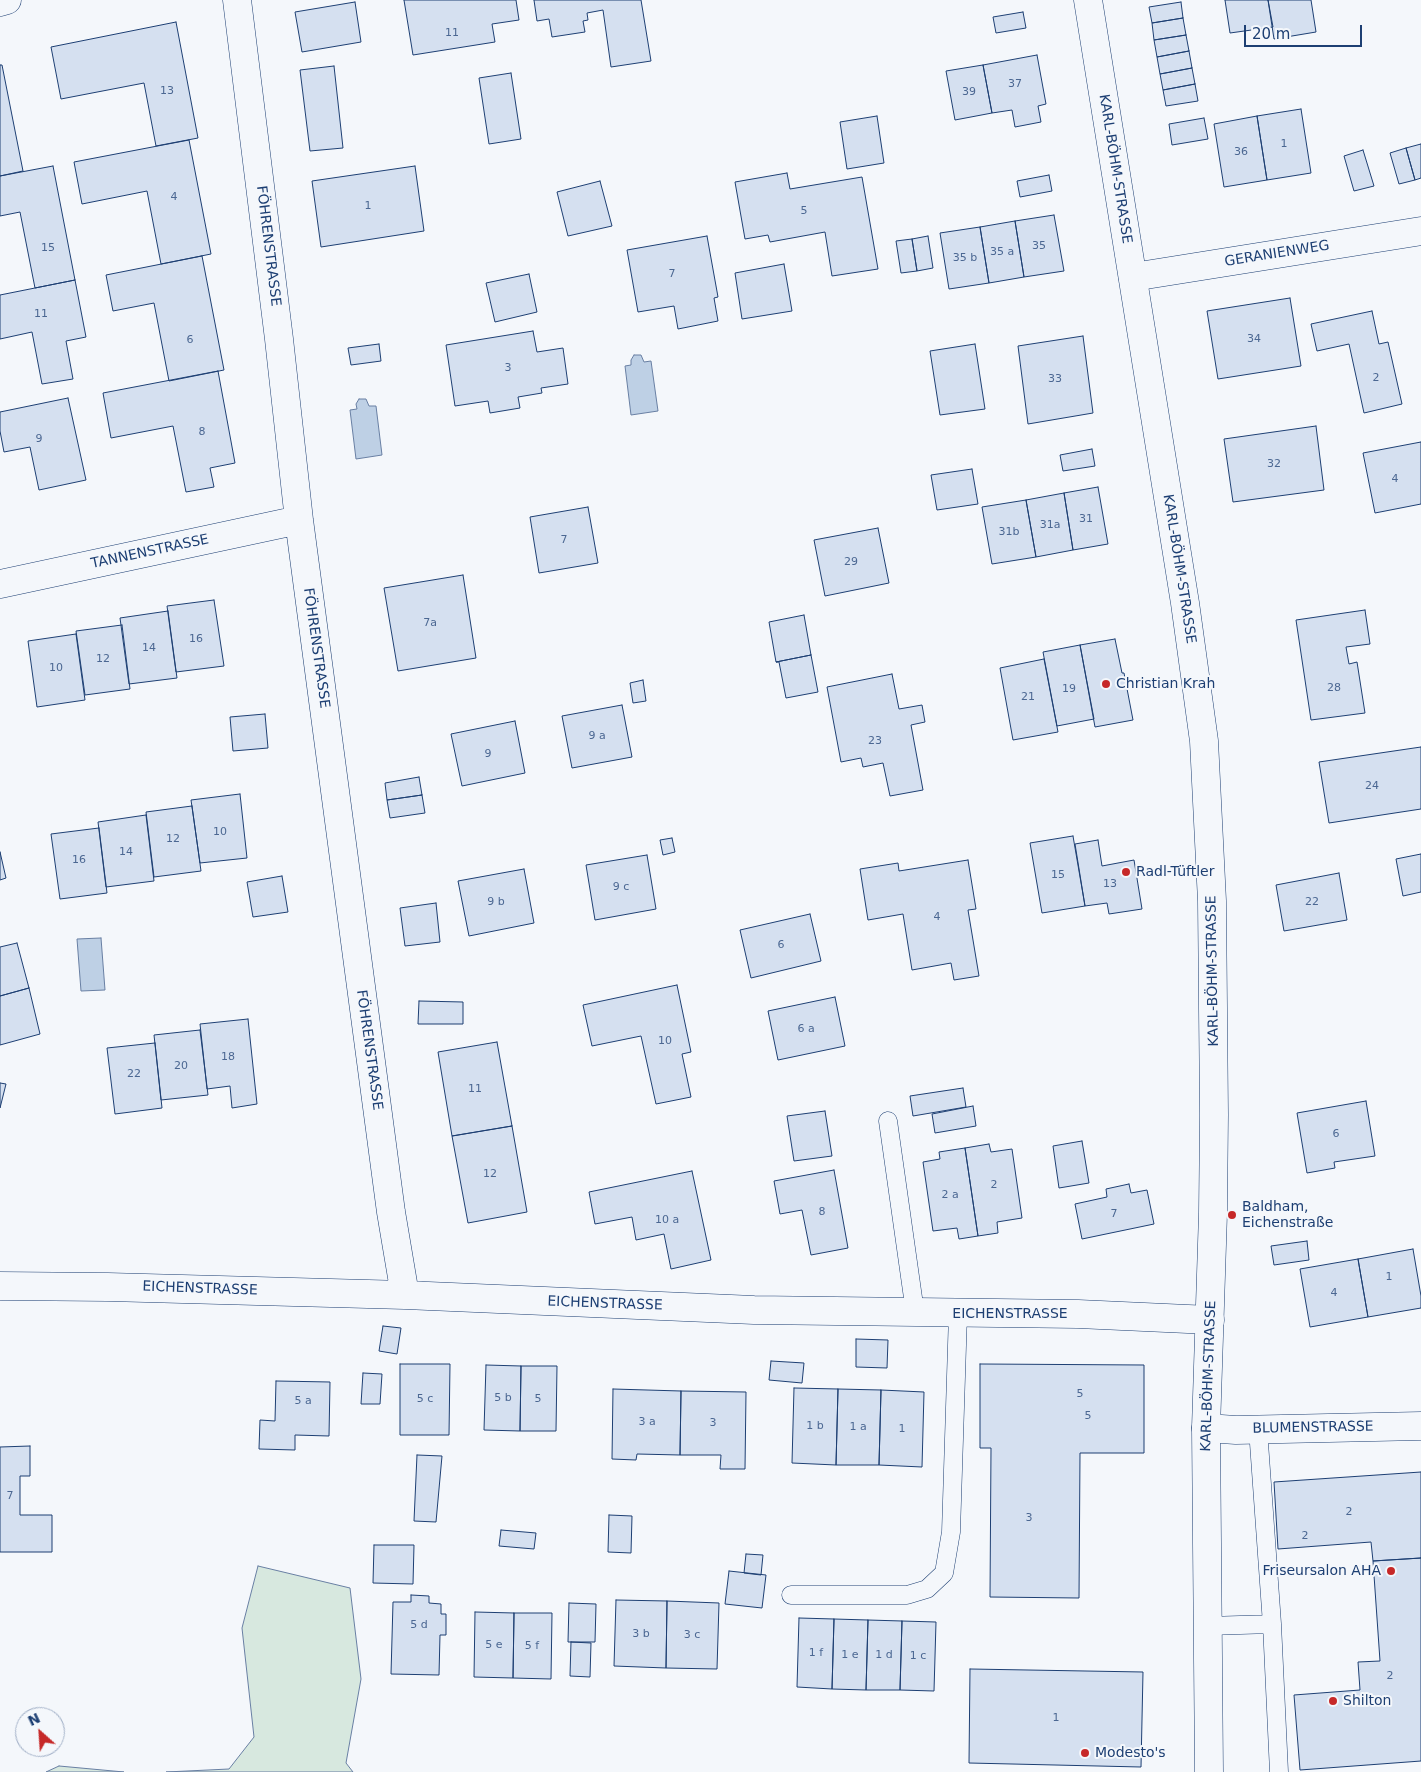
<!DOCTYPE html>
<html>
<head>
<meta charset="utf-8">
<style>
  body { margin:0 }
  #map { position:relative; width:1421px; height:1772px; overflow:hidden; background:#f4f7fb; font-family:"DejaVu Sans",sans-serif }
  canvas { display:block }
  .north { position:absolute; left:15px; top:1707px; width:50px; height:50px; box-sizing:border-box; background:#f4f7fb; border:1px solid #9eadc5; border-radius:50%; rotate:334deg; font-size:14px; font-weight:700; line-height:20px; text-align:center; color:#1d3f73 }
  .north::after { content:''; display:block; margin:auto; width:18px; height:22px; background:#c62828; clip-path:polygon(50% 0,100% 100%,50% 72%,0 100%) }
  .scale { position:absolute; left:1244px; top:25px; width:118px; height:22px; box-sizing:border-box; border:2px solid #1d3f73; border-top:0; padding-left:6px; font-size:15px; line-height:18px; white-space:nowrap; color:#1d3f73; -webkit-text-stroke:4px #f4f7fb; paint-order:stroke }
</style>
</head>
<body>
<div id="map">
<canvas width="1421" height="1772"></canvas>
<div class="north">N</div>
<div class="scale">20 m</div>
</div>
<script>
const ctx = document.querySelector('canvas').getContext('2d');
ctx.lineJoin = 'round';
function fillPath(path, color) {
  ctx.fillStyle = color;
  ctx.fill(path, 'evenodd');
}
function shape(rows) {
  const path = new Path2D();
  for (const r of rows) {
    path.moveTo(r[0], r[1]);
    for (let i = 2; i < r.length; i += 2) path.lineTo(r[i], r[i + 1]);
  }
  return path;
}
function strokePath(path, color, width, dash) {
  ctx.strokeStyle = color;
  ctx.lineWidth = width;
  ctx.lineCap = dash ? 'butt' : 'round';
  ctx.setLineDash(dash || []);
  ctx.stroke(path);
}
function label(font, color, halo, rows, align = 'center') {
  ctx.font = font + ' "DejaVu Sans",sans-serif';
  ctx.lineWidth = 4;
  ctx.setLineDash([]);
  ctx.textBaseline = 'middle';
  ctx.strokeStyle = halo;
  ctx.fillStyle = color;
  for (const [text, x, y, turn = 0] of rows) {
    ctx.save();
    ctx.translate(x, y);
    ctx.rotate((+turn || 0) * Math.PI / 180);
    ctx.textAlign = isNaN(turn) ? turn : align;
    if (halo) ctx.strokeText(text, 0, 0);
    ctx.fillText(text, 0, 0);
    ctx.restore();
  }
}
const green = shape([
  [258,1566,350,1588,361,1679,346,1763,353,1772,166,1772,229,1769,254,1737,242,1628,258,1566],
  [59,1766,124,1772,46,1772,59,1766]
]);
fillPath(green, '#d7e8df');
strokePath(green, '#687fa3', 1);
const water = shape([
  [634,355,641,355,644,362,651,361,658,411,631,415,625,366,631,365,631,360,634,355],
  [359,399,366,399,369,406,376,406,382,455,356,459,350,410,357,409,356,404,359,399],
  [101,938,105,990,81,991,77,939,101,938]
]);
fillPath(water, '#bed0e5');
strokePath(water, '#687fa3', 1);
const building = shape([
  [404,0,516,0,519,20,492,24,495,42,413,55,404,0],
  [534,0,641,0,651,61,611,67,603,10,587,13,588,20,583,21,585,32,552,37,549,19,537,21,534,0],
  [1225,0,1268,0,1273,27,1230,33,1225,0],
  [1268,0,1311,0,1316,32,1274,39,1268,0],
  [355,2,361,42,302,52,295,12,355,2],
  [1181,2,1183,18,1152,23,1149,7,1181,2],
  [1023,12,1026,28,996,33,993,17,1023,12],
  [1183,18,1186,35,1154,40,1152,23,1183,18],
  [176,22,198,138,156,146,144,83,61,99,51,47,176,22],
  [1186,35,1189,51,1157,57,1154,40,1186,35],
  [1189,51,1192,68,1160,74,1157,57,1189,51],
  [1037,55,1046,104,1038,106,1041,122,1015,127,1012,110,992,113,983,65,1037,55],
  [0,65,2,65,23,171,0,176,0,65],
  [983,65,992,113,955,120,946,71,983,65],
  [334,66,343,148,310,151,300,70,334,66],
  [1192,68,1195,84,1163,90,1160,74,1192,68],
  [511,73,521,139,489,144,479,78,511,73],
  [1195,84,1198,101,1166,106,1163,90,1195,84],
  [1301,109,1311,173,1267,180,1257,116,1301,109],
  [877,116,884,163,847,169,840,122,877,116],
  [1257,116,1267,180,1224,187,1214,124,1257,116],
  [1204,118,1208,139,1172,145,1169,124,1204,118],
  [189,140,211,254,161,264,147,191,82,204,74,162,189,140],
  [1421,144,1421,178,1415,180,1406,148,1421,144],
  [1406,148,1415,180,1399,184,1390,153,1406,148],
  [1363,150,1374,186,1354,191,1344,156,1363,150],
  [53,166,75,280,35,288,20,212,0,216,0,176,53,166],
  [415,166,424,231,321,247,312,181,415,166],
  [787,173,790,189,862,177,878,269,832,276,825,232,770,242,768,235,745,239,735,182,787,173],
  [1049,175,1052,191,1020,197,1017,181,1049,175],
  [600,181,612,226,568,236,557,192,600,181],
  [1054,215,1064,271,1024,277,1015,221,1054,215],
  [1015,221,1024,277,989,283,980,227,1015,221],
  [980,227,989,283,949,289,940,233,980,227],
  [707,236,718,297,714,298,718,321,678,329,674,306,638,312,627,250,707,236],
  [928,236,933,268,917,271,912,239,928,236],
  [912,239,917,271,901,273,896,241,912,239],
  [202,256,224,370,169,381,154,303,113,311,106,275,202,256],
  [784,264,792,311,742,319,735,273,784,264],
  [529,274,537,312,495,322,486,283,529,274],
  [75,280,86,337,66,341,73,379,42,384,32,332,0,339,0,295,75,280],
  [1290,298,1301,366,1218,379,1207,311,1290,298],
  [1372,311,1379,344,1388,342,1402,404,1364,413,1349,344,1317,351,1311,324,1372,311],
  [533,331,537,352,563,348,568,384,541,388,542,393,518,397,520,408,490,413,488,401,455,406,446,345,533,331],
  [1083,336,1093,413,1028,424,1018,346,1083,336],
  [379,344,381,361,351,365,348,348,379,344],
  [975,344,985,409,940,415,930,351,975,344],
  [218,371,235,463,210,468,214,487,186,492,173,426,111,438,103,393,218,371],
  [68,398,86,480,39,490,30,447,4,452,0,431,0,412,68,398],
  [1316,426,1324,490,1233,502,1224,439,1316,426],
  [1421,442,1421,504,1375,513,1363,453,1421,442],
  [1092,449,1095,466,1063,471,1060,455,1092,449],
  [972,469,978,504,937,510,931,475,972,469],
  [1098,487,1108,544,1073,550,1064,493,1098,487],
  [1064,493,1073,550,1036,557,1026,500,1064,493],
  [1026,500,1036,557,992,564,982,507,1026,500],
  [588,507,598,563,539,573,530,517,588,507],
  [878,528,889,583,825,596,814,540,878,528],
  [463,575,476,658,398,671,384,588,463,575],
  [214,600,224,666,176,672,167,606,214,600],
  [1365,610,1370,644,1346,647,1349,664,1357,662,1365,713,1311,720,1296,620,1365,610],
  [168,611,177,678,129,684,120,618,168,611],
  [804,615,811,655,776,662,769,622,804,615],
  [122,625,130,689,85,695,76,631,122,625],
  [76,634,85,700,37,707,28,641,76,634],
  [1115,639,1122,673,1124,673,1133,720,1095,727,1080,645,1115,639],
  [1080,645,1094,719,1057,726,1043,652,1080,645],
  [811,655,818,692,786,698,779,662,776,662,811,655],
  [1044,659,1058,732,1013,740,1000,668,1044,659],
  [892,674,899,709,922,705,925,722,911,725,923,790,890,796,883,763,863,767,861,758,841,762,827,687,892,674],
  [643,680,646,701,633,703,630,683,643,680],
  [622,705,632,757,572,768,562,716,622,705],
  [265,714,268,748,233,751,230,717,265,714],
  [515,721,525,773,462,786,451,734,515,721],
  [1421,747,1421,809,1329,823,1319,762,1421,747],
  [419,777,422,795,387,800,385,783,419,777],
  [240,794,247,858,200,863,191,800,240,794],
  [422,795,425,813,390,818,387,800,422,795],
  [192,806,201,871,154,877,146,812,192,806],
  [146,815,154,881,106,887,98,822,146,815],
  [99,828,107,893,60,899,51,834,99,828],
  [1073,836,1085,906,1042,913,1030,843,1073,836],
  [672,838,675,852,663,855,660,840,672,838],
  [1098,840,1102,866,1134,860,1142,909,1109,914,1107,903,1085,906,1075,844,1098,840],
  [0,852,6,878,0,880,0,852],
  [1421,854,1421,892,1403,896,1396,859,1421,854],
  [647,855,656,909,595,920,586,865,647,855],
  [968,860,976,909,968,910,979,976,954,980,951,963,912,970,903,914,868,920,860,869,898,863,899,871,968,860],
  [524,869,534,923,469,936,458,881,524,869],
  [1339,873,1347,920,1284,931,1276,885,1339,873],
  [282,876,288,912,253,917,247,882,282,876],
  [436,903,440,942,405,946,400,908,436,903],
  [810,914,821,961,751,978,740,930,810,914],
  [17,943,29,988,0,996,0,947,17,943],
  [677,985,691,1052,682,1054,691,1097,656,1104,641,1036,592,1046,583,1005,677,985],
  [29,988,40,1034,0,1045,0,996,29,988],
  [835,997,845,1046,778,1060,768,1011,835,997],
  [419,1001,463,1002,463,1024,418,1024,419,1001],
  [248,1019,257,1104,232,1108,230,1086,207,1089,200,1024,248,1019],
  [200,1030,208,1095,161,1100,154,1035,200,1030],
  [497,1042,512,1126,452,1136,438,1052,497,1042],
  [155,1043,162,1108,115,1114,107,1048,155,1043],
  [0,1083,6,1084,0,1108,0,1083],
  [963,1088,966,1107,913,1116,910,1096,963,1088],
  [1366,1101,1375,1156,1334,1162,1335,1168,1307,1173,1297,1113,1366,1101],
  [973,1106,976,1126,935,1133,932,1114,973,1106],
  [825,1111,832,1156,794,1161,787,1116,825,1111],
  [512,1126,527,1212,468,1223,452,1136,512,1126],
  [1082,1141,1089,1183,1059,1188,1053,1146,1082,1141],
  [989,1144,991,1152,1012,1149,1022,1218,997,1222,998,1233,978,1236,965,1148,989,1144],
  [965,1148,978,1236,959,1239,957,1228,933,1231,923,1162,940,1159,939,1152,965,1148],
  [834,1170,848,1248,811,1255,802,1210,780,1214,774,1181,834,1170],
  [692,1171,711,1260,671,1269,664,1234,636,1240,632,1217,595,1224,589,1192,692,1171],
  [1129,1184,1131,1193,1147,1190,1154,1224,1082,1239,1075,1204,1107,1197,1106,1189,1129,1184],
  [1307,1241,1309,1260,1274,1265,1271,1246,1307,1241],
  [1413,1249,1421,1296,1421,1308,1368,1317,1358,1259,1413,1249],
  [1358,1259,1368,1317,1310,1327,1300,1269,1358,1259],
  [383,1326,401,1328,397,1354,379,1351,383,1326],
  [856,1339,888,1340,887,1368,856,1367,856,1339],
  [771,1361,804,1363,802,1383,769,1380,771,1361],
  [400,1364,450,1364,449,1435,400,1435,400,1364],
  [980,1364,1144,1365,1144,1453,1080,1453,1079,1598,990,1597,991,1448,980,1448,980,1364],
  [486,1365,521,1366,520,1431,484,1430,486,1365],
  [521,1366,557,1366,556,1431,520,1431,521,1366],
  [363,1373,382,1374,380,1404,361,1404,363,1373],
  [276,1381,330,1382,329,1436,295,1435,295,1450,259,1449,260,1420,275,1421,276,1381],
  [794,1388,838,1389,836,1465,792,1463,794,1388],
  [613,1389,681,1391,680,1455,637,1454,636,1460,612,1459,613,1389],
  [838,1389,881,1390,879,1465,836,1465,838,1389],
  [881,1390,924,1392,922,1467,879,1465,881,1390],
  [681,1391,746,1392,745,1469,720,1469,721,1455,680,1455,681,1391],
  [30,1446,30,1476,20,1476,20,1515,52,1515,52,1552,0,1552,0,1447,30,1446],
  [417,1455,442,1456,436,1522,414,1521,417,1455],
  [1421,1472,1421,1558,1373,1561,1371,1542,1278,1549,1274,1482,1421,1472],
  [609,1515,632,1516,631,1553,608,1552,609,1515],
  [501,1530,536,1533,534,1549,499,1546,501,1530],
  [374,1545,414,1545,413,1584,373,1583,374,1545],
  [746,1554,763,1555,761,1575,744,1573,746,1554],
  [1421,1558,1421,1761,1300,1770,1294,1695,1360,1690,1358,1662,1380,1661,1373,1561,1421,1558],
  [729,1571,766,1575,762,1608,725,1604,729,1571],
  [411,1595,429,1596,429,1603,441,1604,441,1614,446,1614,446,1635,440,1635,439,1675,391,1674,393,1602,411,1602,411,1595],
  [616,1600,667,1601,666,1668,614,1666,616,1600],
  [667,1601,719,1603,717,1669,666,1668,667,1601],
  [569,1603,596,1604,595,1642,568,1642,569,1603],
  [475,1612,514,1613,513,1678,474,1677,475,1612],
  [514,1613,552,1613,551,1679,513,1678,514,1613],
  [799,1618,834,1619,832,1689,797,1687,799,1618],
  [834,1619,868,1620,866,1690,832,1689,834,1619],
  [868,1620,902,1621,900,1690,866,1690,868,1620],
  [902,1621,936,1622,934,1691,900,1690,902,1621],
  [571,1642,591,1643,590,1677,570,1676,571,1642],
  [970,1669,1143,1672,1141,1767,969,1763,970,1669]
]);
fillPath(building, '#d5e0f0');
strokePath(building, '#1d3f73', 1);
const lane = shape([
  [888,1121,915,1312],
  [1258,1429,1272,1624,1279,1772],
  [791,1595,907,1595,927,1589,944,1573,951,1532,958,1314],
  [1208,1626,1272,1624]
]);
const street = shape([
  [237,0,279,339,299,520,391,1212,405,1295],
  [0,2,7,0],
  [1133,277,1421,231],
  [0,584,299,520],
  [0,1286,108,1287,405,1295,754,1310,1078,1314,1210,1320],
  [1206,1428,1236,1430,1421,1426]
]);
const secondary = shape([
  [1088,0,1185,603,1204,741,1212,901,1214,1115,1213,1213,1206,1428,1209,1772]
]);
strokePath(lane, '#1d3f73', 19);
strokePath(street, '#1d3f73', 29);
strokePath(secondary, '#1d3f73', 29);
strokePath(lane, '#f4f7fb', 18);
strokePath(street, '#f4f7fb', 28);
strokePath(secondary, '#f4f7fb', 28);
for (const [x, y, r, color] of [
  [1106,684,5,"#c62828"],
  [1126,872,5,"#c62828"],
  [1232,1215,5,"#c62828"],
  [1391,1571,5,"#c62828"],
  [1333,1701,5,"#c62828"],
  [1085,1753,5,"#c62828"]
]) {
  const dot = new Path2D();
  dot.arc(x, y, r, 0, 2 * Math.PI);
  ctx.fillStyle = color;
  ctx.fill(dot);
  strokePath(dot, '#f4f7fb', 2);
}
label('11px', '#4b6792', null, [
  ["11",452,33],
  ["37",1015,84],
  ["13",167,91],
  ["39",969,92],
  ["1",1284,144],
  ["36",1241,152],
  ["4",174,197],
  ["1",368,206],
  ["5",804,211],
  ["35",1039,246],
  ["15",48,248],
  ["35 a",1002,252],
  ["35 b",965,258],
  ["7",672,274],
  ["11",41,314],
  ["34",1254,339],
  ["6",190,340],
  ["3",508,368],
  ["2",1376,378],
  ["33",1055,379],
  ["8",202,432],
  ["9",39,439],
  ["32",1274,464],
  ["4",1395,479],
  ["31",1086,519],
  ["31a",1050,525],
  ["31b",1009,532],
  ["7",564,540],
  ["29",851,562],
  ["7a",430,623],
  ["16",196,639],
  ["14",149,648],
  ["12",103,659],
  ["10",56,668],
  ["28",1334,688],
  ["19",1069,689],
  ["21",1028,697],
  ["9 a",597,736],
  ["23",875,741],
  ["9",488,754],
  ["24",1372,786],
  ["10",220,832],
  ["12",173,839],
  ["14",126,852],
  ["16",79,860],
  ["15",1058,875],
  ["13",1110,884],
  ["9 c",621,887],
  ["9 b",496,902],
  ["22",1312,902],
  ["4",937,917],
  ["6",781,945],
  ["6 a",806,1029],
  ["10",665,1041],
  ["18",228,1057],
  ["20",181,1066],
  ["22",134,1074],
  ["11",475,1089],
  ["6",1336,1134],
  ["12",490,1174],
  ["2",994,1185],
  ["2 a",950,1195],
  ["8",822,1212],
  ["7",1114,1214],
  ["10 a",667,1220],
  ["1",1389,1277],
  ["4",1334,1293],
  ["5",1080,1394],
  ["5 b",503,1398],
  ["5 c",425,1399],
  ["5",538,1399],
  ["5 a",303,1401],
  ["5",1088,1416],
  ["3 a",647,1422],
  ["3",713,1423],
  ["1 b",815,1426],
  ["1 a",858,1427],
  ["1",902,1429],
  ["7",10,1496],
  ["2",1349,1512],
  ["3",1029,1518],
  ["2",1305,1536],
  ["5 d",419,1625],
  ["3 b",641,1634],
  ["3 c",692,1635],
  ["5 e",494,1645],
  ["5 f",532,1646],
  ["1 f",816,1653],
  ["1 e",850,1655],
  ["1 d",884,1655],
  ["1 c",918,1656],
  ["2",1390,1676],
  ["1",1056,1718]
]);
label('14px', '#1d3f73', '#f4f7fb', [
  ["KARL-BÖHM-STRASSE",1115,169,81],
  ["FÖHRENSTRASSE",268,246,83],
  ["GERANIENWEG",1277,254,-9],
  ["TANNENSTRASSE",150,552,-12],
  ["KARL-BÖHM-STRASSE",1179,569,81],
  ["FÖHRENSTRASSE",316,648,82],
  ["KARL-BÖHM-STRASSE",1213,971,-91],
  ["FÖHRENSTRASSE",369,1050,82],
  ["EICHENSTRASSE",200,1289,2],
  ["EICHENSTRASSE",605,1304,2],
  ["EICHENSTRASSE",1010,1314],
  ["KARL-BÖHM-STRASSE",1209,1376,-88],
  ["BLUMENSTRASSE",1313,1428,-1]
]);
label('14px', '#1d3f73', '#f4f7fb', [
  ["Christian Krah",1116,684],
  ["Radl-Tüftler",1136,872],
  ["Baldham,",1242,1207],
  ["Eichenstraße",1242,1223],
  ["Friseursalon AHA",1381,1571,"right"],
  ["Shilton",1343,1701],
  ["Modesto's",1095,1753]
], 'left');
</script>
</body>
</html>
